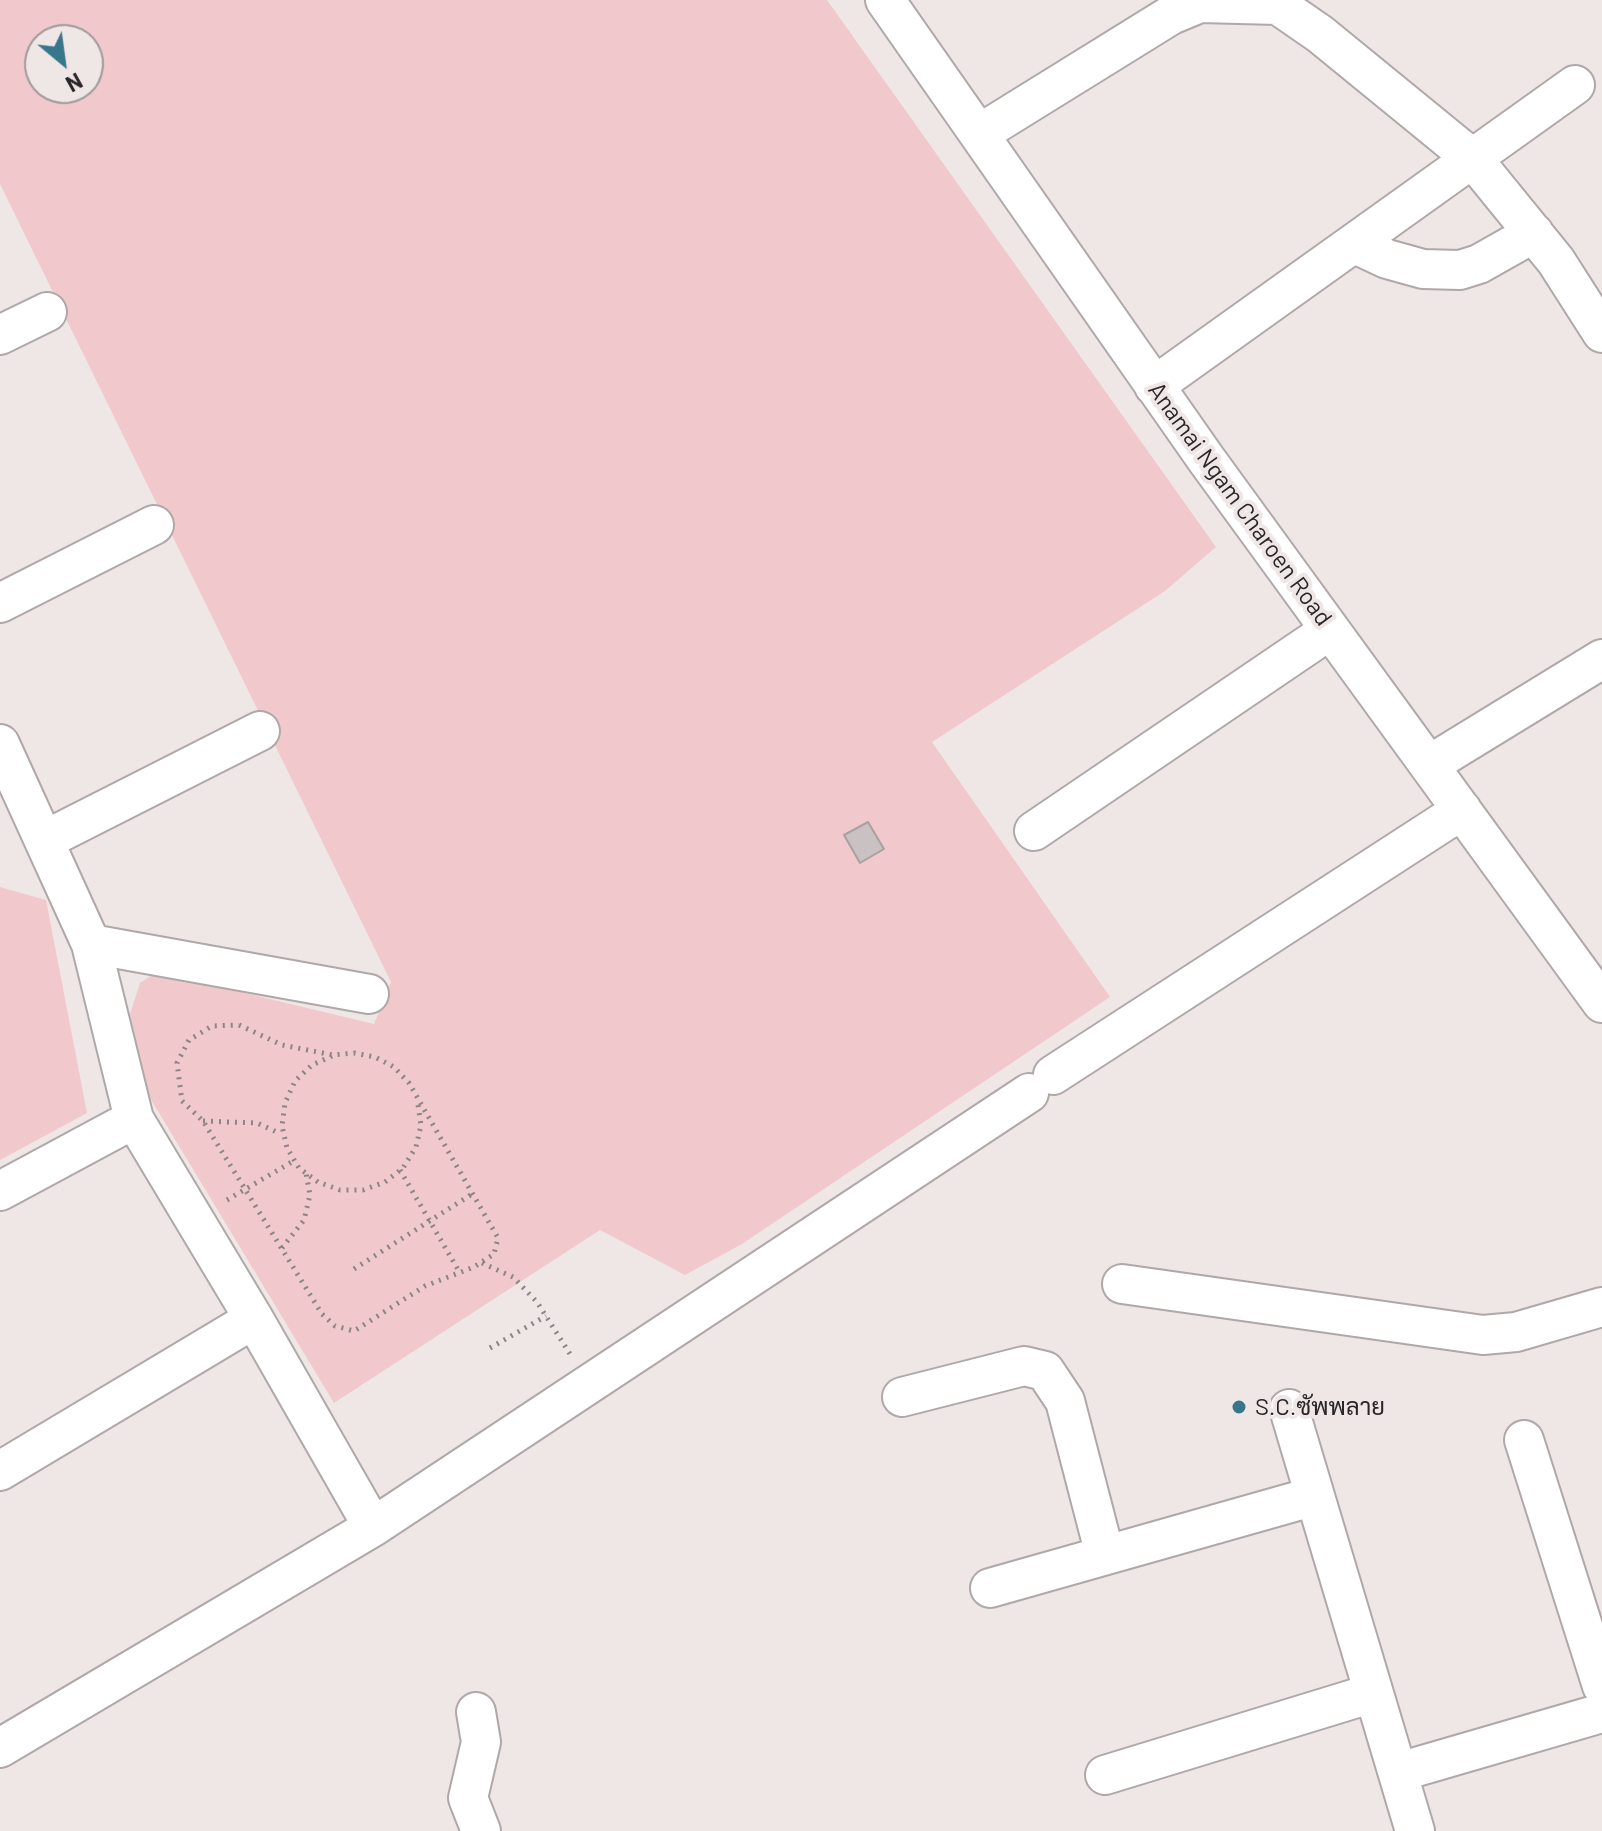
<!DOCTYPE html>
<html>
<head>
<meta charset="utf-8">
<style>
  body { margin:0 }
  #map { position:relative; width:1602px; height:1831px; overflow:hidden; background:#efe6e6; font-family:Barlow,sans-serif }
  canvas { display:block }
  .north { position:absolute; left:24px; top:24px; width:80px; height:80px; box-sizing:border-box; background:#efe6e6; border:2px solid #a0999a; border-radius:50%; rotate:151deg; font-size:22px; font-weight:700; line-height:32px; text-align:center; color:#2a2627 }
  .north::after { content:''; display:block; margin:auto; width:28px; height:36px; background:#38768c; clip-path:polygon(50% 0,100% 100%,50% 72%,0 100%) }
</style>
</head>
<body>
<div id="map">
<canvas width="1602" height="1831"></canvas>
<div class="north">N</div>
</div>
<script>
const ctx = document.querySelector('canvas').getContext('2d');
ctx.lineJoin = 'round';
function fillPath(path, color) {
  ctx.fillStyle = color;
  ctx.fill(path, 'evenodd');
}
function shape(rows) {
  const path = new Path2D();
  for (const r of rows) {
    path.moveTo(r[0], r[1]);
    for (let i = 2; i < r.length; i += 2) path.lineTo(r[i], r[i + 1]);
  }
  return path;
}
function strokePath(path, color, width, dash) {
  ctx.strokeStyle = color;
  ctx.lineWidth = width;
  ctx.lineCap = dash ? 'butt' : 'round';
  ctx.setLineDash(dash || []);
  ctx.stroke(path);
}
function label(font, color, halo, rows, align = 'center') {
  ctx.font = font + ' Barlow,Sarabun,sans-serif';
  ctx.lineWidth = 8;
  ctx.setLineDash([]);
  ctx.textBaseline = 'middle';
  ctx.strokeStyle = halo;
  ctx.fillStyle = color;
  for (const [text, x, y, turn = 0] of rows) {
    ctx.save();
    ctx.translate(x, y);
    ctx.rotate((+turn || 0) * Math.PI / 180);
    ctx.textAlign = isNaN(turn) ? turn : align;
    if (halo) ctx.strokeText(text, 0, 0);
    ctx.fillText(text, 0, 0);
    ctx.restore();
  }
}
fillPath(shape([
  [0,0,827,0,1216,547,1165,591,932,742,1110,997,742,1244,685,1275,600,1230,334,1403,147,1093,130,1014,140,983,157,972,374,1024,391,982,0,184],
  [40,40,88,40,88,88,40,88],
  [0,887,46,900,87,1113,0,1160]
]), '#f1c9cd');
const building = shape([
  [868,822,884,849,860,863,844,835,868,822]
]);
fillPath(building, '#cac1c2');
strokePath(building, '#a9a1a1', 2);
const minor = shape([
  [885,0,1206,459,1602,1003],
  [979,134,1171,15,1200,3,1278,5,1320,34,1473,159,1556,261,1602,333],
  [1355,244,1387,259,1423,269,1460,270,1479,264,1534,233],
  [0,335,47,312],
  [1154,386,1575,85],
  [0,603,154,525],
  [0,744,91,944,134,1119,254,1319,373,1527],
  [1429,765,1602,659],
  [1034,831,1330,630],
  [45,840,260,731],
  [91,944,369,994],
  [1053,1075,1462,810],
  [0,1191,134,1119],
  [1122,1284,1483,1335,1516,1332,1602,1307],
  [902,1397,1024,1366,1045,1371,1065,1401,1105,1555],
  [1289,1409,1415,1831],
  [1524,1440,1602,1686],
  [0,1471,254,1319],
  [990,1588,1315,1496],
  [476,1712,481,1742,468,1798,481,1831],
  [0,1748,373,1527,1029,1093],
  [1399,1772,1602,1713],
  [1105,1775,1373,1693]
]);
strokePath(minor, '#b0a8a8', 42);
strokePath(shape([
  [239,1025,282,1045,333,1055,354,1053,375,1057,394,1067,409,1083,498,1238,494,1254,474,1267,425,1286,354,1331,335,1326,322,1314,203,1121,182,1101,177,1063,189,1040,212,1026,239,1025],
  [332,1056,312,1065,295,1081,285,1103,282,1126,287,1148,299,1168,318,1182,340,1190,363,1190,385,1182,403,1168,416,1147,421,1125,418,1105],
  [203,1121,257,1123,279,1133],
  [400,1170,460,1273],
  [227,1200,295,1160],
  [282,1248,304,1220,310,1195,306,1173],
  [482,1263,513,1277,537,1302,570,1354],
  [354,1269,472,1194],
  [490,1348,546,1316]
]), '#8b8585', 5, [2, 6]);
strokePath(minor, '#fff', 38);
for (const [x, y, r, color] of [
  [1239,1407,8,"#38768c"]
]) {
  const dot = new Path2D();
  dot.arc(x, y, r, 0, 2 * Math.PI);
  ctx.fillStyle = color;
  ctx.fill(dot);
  strokePath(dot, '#efe6e6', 3);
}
label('24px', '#2a2627', '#efe6e6', [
  ["Anamai Ngam Charoen Road",1240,504,54]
]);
label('24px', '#2a2627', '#efe6e6', [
  ["S.C.ซัพพลาย",1255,1407]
], 'left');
</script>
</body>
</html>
